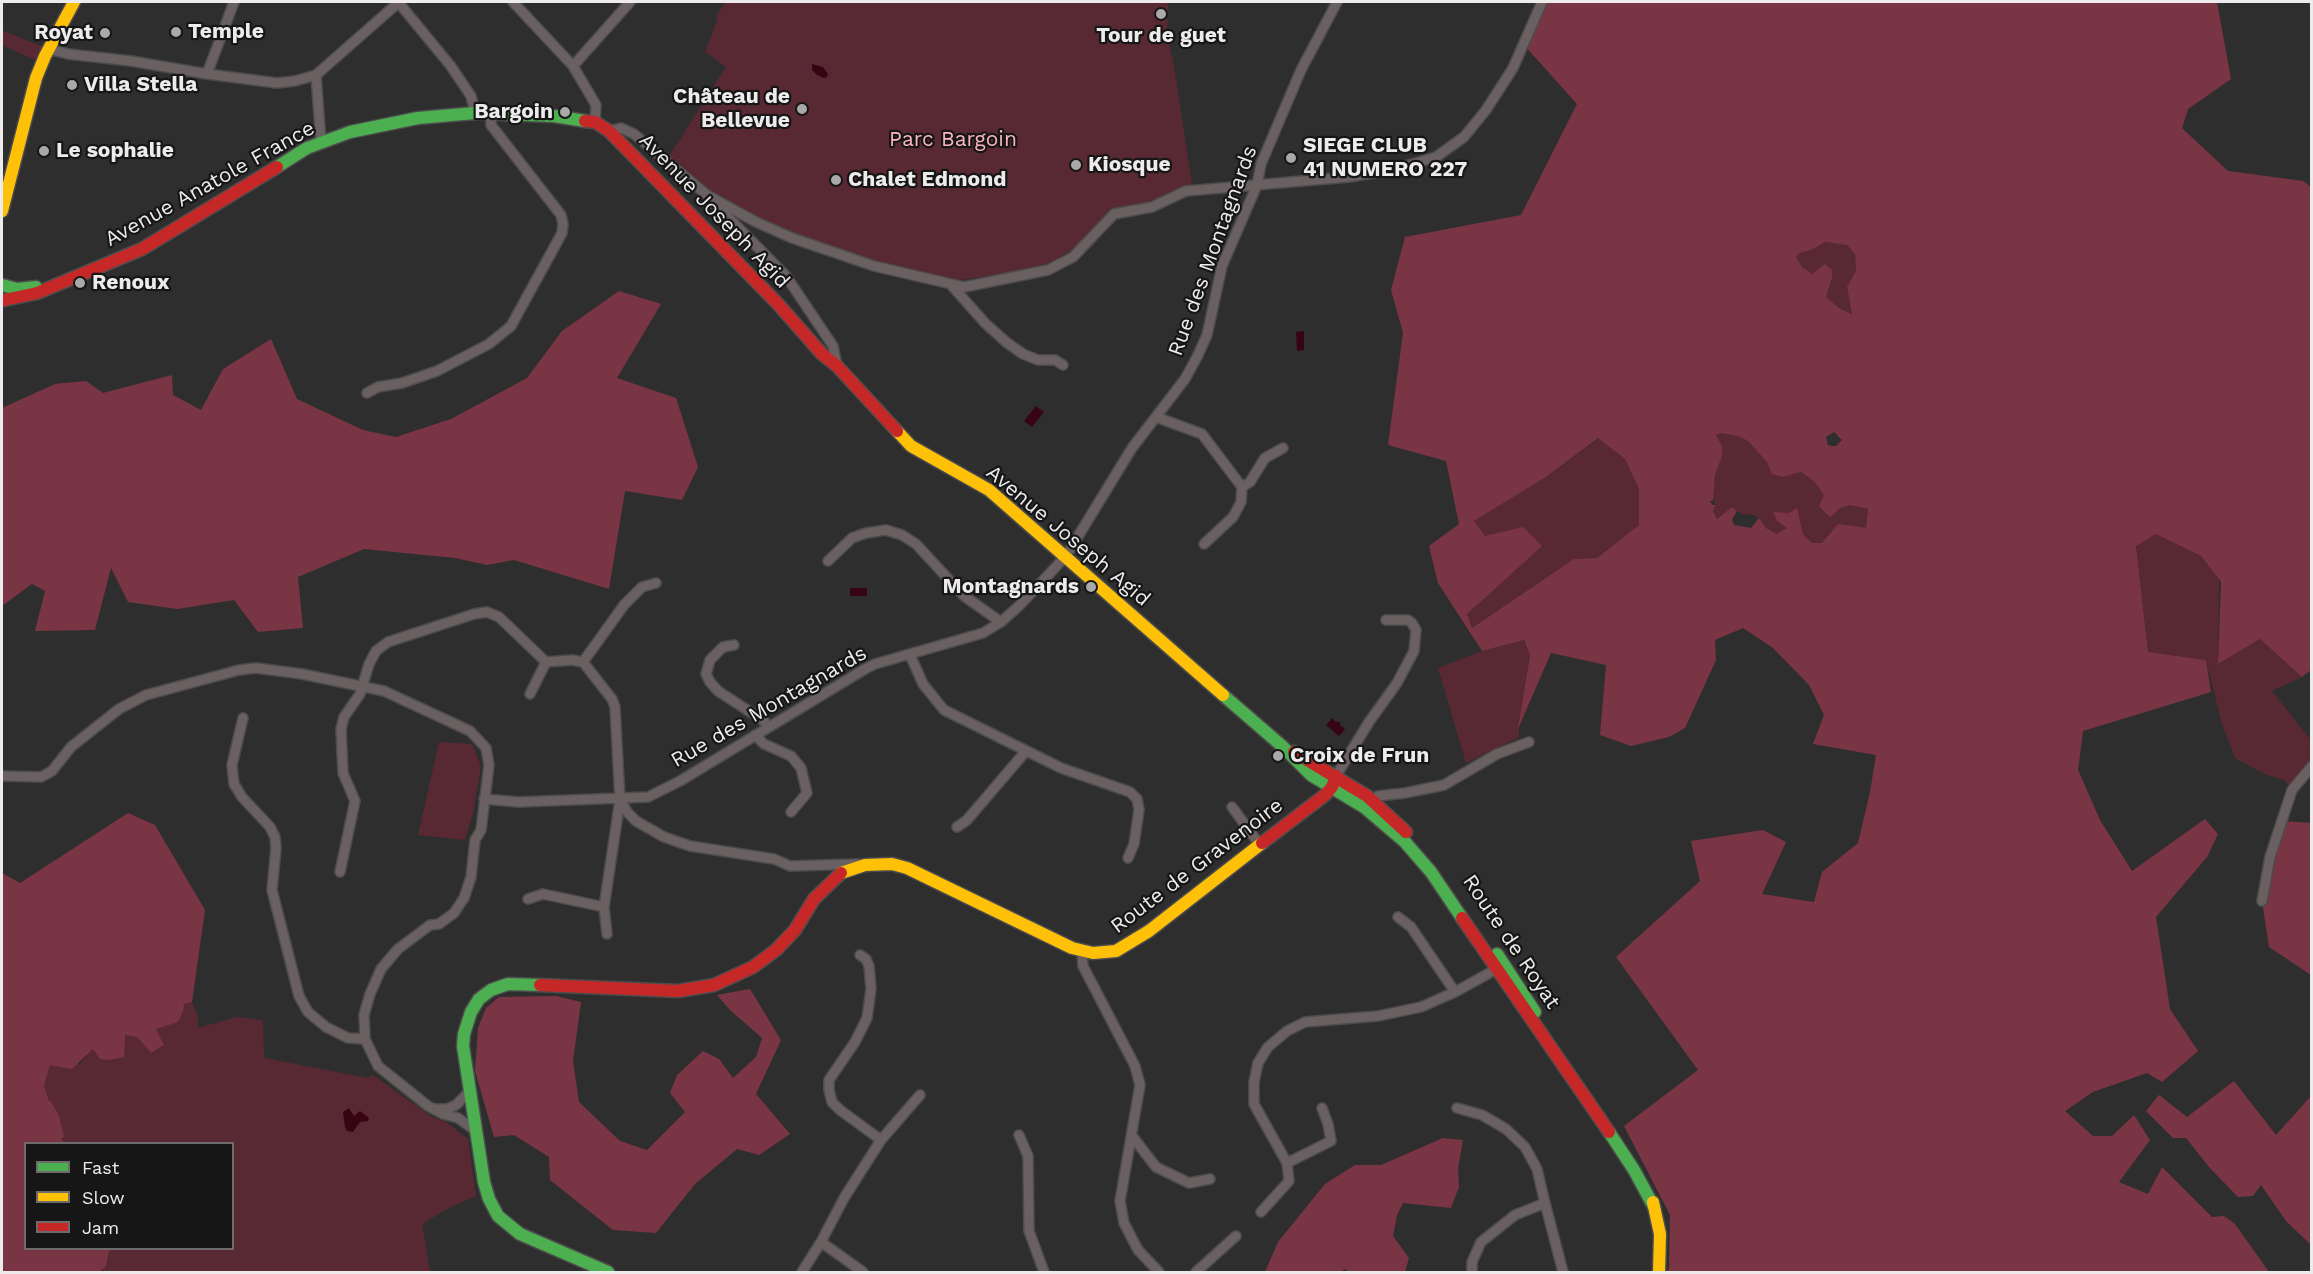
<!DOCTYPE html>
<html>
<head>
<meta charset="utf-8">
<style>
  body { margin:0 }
  #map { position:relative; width:2313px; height:1274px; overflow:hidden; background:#2f2e2e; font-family:"Work Sans",sans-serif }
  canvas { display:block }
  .frame { position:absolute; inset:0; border:3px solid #edebeb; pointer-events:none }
  .legend { position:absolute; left:24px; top:1142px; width:210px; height:108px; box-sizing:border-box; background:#171616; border:2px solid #6d6b6b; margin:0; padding:8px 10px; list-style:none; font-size:18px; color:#edebeb }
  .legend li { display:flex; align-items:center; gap:12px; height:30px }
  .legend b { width:30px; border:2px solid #6d6b6b }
</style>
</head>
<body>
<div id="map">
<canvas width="2313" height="1274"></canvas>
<div class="frame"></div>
<ul class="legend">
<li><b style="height:8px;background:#4caf50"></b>Fast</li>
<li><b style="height:8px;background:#ffc107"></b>Slow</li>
<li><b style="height:8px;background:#c62828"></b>Jam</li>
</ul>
</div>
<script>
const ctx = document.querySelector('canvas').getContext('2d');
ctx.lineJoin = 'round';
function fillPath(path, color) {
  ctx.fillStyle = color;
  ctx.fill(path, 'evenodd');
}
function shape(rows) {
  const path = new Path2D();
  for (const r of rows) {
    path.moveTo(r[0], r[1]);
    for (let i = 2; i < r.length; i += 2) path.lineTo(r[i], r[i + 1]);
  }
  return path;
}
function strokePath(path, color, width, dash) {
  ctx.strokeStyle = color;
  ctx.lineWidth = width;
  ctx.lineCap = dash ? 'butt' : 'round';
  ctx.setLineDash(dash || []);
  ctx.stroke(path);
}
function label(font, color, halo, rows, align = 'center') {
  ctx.font = font + ' "Work Sans",sans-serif';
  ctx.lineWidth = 4.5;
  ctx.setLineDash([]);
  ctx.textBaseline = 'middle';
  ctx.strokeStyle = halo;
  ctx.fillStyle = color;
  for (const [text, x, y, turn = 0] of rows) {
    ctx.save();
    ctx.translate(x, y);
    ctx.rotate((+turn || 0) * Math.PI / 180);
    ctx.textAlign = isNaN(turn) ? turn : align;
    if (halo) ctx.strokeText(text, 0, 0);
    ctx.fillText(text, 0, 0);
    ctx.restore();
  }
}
fillPath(shape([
  [726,2,1168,2,1167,37,1173,60,1192,184,1140,205,1109,210,1074,248,1055,260,1031,269,961,280,948,281,922,276,775,227,720,199,668,158,726,67,705,52,718,18,716,16],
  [2,30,48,49,42,63,2,45],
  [1825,242,1847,245,1855,254,1856,271,1847,287,1853,314,1839,308,1826,297,1832,278,1832,270,1812,274,1802,267,1796,257,1800,253,1811,250],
  [1719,433,1738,436,1748,441,1783,477,1801,472,1814,481,1824,495,1840,508,1850,505,1868,509,1866,528,1822,543,1812,543,1803,534,1799,516,1788,528,1777,534,1766,528,1759,518,1751,514,1743,515,1732,507,1717,519,1713,511,1716,505,1713,500,1715,475,1722,456,1722,446,1716,435],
  [1599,438,1625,459,1639,489,1639,525,1597,558,1574,559,1472,628,1467,614,1497,585,1485,536,1474,521,1546,477],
  [2155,533,2201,556,2219,580,2218,664,2260,639,2302,677,2272,691,2311,740,2311,766,2292,790,2285,780,2267,775,2235,758,2222,724,2206,660,2148,652,2136,546],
  [1523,640,1530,654,1519,729,1519,737,1466,763,1438,668,1482,651],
  [439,742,472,744,481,766,473,813,465,840,418,835],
  [192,1002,198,1017,198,1028,236,1017,263,1020,264,1058,368,1078,373,1075,432,1117,446,1122,468,1139,476,1196,449,1208,422,1224,430,1272,99,1272,106,1266,109,1251,115,1249,232,1248,232,1144,66,1143,61,1138,44,1086,50,1065,80,1064,93,1048,124,1035,137,1037,151,1053,164,1045,156,1029,184,1004]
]), '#582932');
fillPath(shape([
  [1546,2,2217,2,2231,79,2188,109,2182,128,2228,171,2303,181,2311,187,2311,670,2302,677,2260,639,2218,664,2221,582,2201,556,2156,534,2136,546,2148,652,2206,660,2211,692,2083,731,2078,770,2100,820,2132,871,2205,819,2218,834,2207,857,2156,917,2170,1009,2198,1051,2162,1082,2147,1073,2093,1092,2065,1111,2093,1136,2112,1136,2134,1115,2150,1140,2119,1182,2148,1194,2162,1167,2212,1217,2224,1216,2235,1224,2269,1272,1667,1272,1669,1268,1670,1215,1624,1126,1698,1070,1616,957,1700,881,1691,841,1763,830,1786,842,1762,894,1814,902,1822,872,1858,843,1870,792,1876,755,1813,744,1824,715,1809,685,1773,648,1743,628,1715,640,1716,660,1685,728,1669,737,1631,746,1600,735,1606,665,1551,653,1518,729,1530,655,1524,640,1482,651,1438,583,1429,546,1459,524,1446,461,1388,445,1403,333,1391,290,1405,237,1521,215,1577,104,1524,45],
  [1825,242,1847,245,1855,254,1856,271,1847,287,1852,314,1839,308,1826,297,1832,278,1832,270,1825,264,1812,274,1802,267,1796,257,1800,253,1811,250],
  [1834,432,1842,440,1836,446,1832,446,1828,445,1826,437],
  [1720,433,1738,436,1748,441,1767,462,1772,474,1783,477,1801,472,1814,481,1824,495,1819,506,1830,517,1840,508,1850,505,1868,509,1866,528,1838,524,1822,543,1812,543,1803,534,1797,508,1789,513,1773,512,1777,521,1787,528,1777,534,1766,528,1759,518,1751,528,1734,525,1732,520,1737,511,1732,507,1717,519,1713,511,1716,505,1713,505,1710,502,1713,500,1715,475,1722,456,1722,446,1716,435],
  [1598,438,1625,459,1639,489,1639,525,1597,558,1574,559,1472,628,1467,614,1542,546,1523,527,1485,536,1474,521,1546,477],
  [619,291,661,304,617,378,676,398,698,467,682,500,625,491,609,589,514,560,487,565,455,558,364,549,298,577,303,628,258,632,234,600,177,609,128,602,111,568,95,630,35,631,45,591,32,584,2,606,2,408,55,384,86,381,103,393,172,375,173,395,201,410,223,369,271,339,297,399,363,430,396,437,451,419,527,378,562,331],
  [128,813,155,825,205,910,192,1002,184,1004,183,1011,178,1022,156,1029,164,1045,151,1053,137,1037,125,1035,124,1057,109,1060,100,1059,93,1049,72,1069,50,1065,44,1086,49,1101,51,1102,59,1116,64,1137,61,1139,66,1143,26,1144,26,1248,115,1249,109,1251,106,1266,99,1272,2,1272,2,873,20,883],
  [2282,821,2311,823,2311,975,2269,947,2262,901],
  [750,989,781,1040,756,1094,790,1134,759,1155,737,1149,695,1184,656,1233,613,1230,550,1180,549,1157,514,1135,494,1137,475,1071,478,1028,486,1008,499,997,556,996,581,1002,573,1061,579,1102,620,1141,647,1150,685,1112,670,1093,677,1075,703,1051,719,1059,733,1078,756,1057,762,1038,730,1010,717,995],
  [2234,1081,2276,1135,2311,1096,2311,1245,2286,1221,2261,1185,2253,1196,2238,1197,2209,1167,2186,1138,2173,1138,2146,1111,2159,1095,2187,1117],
  [1443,1138,1463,1140,1458,1168,1459,1187,1451,1208,1403,1203,1397,1215,1393,1236,1409,1258,1405,1272,1348,1272,1346,1269,1339,1272,1265,1272,1278,1242,1325,1184,1355,1165,1381,1165]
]), '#7a3544');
fillPath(shape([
  [812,64,823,67,828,74,827,77,824,78,817,75,812,70],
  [1304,331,1304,350,1297,351,1296,332],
  [1036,406,1044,412,1032,427,1024,421],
  [850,588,867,588,867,596,850,596],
  [1332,718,1336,722,1340,722,1340,725,1345,729,1339,736,1326,725],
  [349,1108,354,1116,360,1111,369,1118,368,1121,360,1122,353,1132,347,1131,345,1127,343,1112]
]), '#370414');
const street = shape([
  [398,2,450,65,471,96,475,113],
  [513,2,573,66,596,105,595,122],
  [48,49,68,54,131,61,207,74,277,83,295,81,316,75,399,2],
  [573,66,630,2],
  [207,74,234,2],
  [316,75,321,142],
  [609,131,621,128,634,134,707,195,756,222,792,238,874,266,964,287,1048,270,1073,257,1114,214,1152,207,1186,191,1349,177,1392,170,1436,157,1464,137,1486,110,1513,68,1542,2],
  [716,205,786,276,833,346,837,366],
  [952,286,985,323,1006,342,1023,354,1038,360,1055,360,1063,365],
  [367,393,378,387,402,383,437,371,489,344,511,326,562,233,563,224,561,215,491,125,491,114],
  [1156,417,1202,434,1242,487,1241,502,1233,517,1204,544],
  [1242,487,1250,482,1265,458,1283,448],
  [828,561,852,538,866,533,886,530,902,535,916,544,964,596,1001,622],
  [734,645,723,647,710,660,706,674,710,682,718,691,764,721,768,727],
  [910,655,923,684,944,710,1061,768,1130,792,1137,799,1139,810,1134,844,1128,858],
  [546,662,572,660,583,662],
  [243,718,232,765,234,784,242,797,270,827,275,837,276,848,272,890,299,996,308,1012,326,1027,348,1038,365,1039],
  [755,735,764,744,791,756,801,768,807,793,791,812],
  [2,776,41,777,52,771,71,747,119,709,146,695,239,670,256,668,302,674,384,691,470,731,486,748,489,765,481,830,475,840,471,877,464,898,454,913,439,924,430,925,398,949,381,969,370,994,364,1015,365,1039,378,1066,428,1106,443,1114,458,1118,476,1131],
  [1336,776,1369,722,1397,683,1414,651,1416,630,1412,623,1408,620,1386,620],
  [484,799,519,802,648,797,680,781,865,669,875,664,983,633,1001,622,1020,605,1066,556,1132,448,1185,379,1197,357,1207,335,1222,266,1257,185,1261,164,1301,70,1337,2],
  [620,800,628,813,636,821,664,837,690,846,774,859,790,866,859,864],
  [1368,803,1378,796,1405,793,1444,785,1497,754,1529,742],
  [1232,807,1260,845],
  [957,827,967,820,1026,751],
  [340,872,355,801,343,773,341,729,344,717,360,694,369,664,376,651,388,642,474,614,487,612,499,617,546,662,530,694],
  [528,899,543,894,604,907],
  [2262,901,2270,857,2292,790,2312,766],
  [1398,917,1411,927,1455,992],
  [607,934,604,907,620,800,615,707,612,699,583,662,624,605,642,587,656,583],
  [1082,951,1083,966,1135,1066,1140,1085,1120,1201,1124,1223,1138,1250,1159,1272],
  [860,955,866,959,869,966,871,989,867,1018,855,1042,829,1080,829,1090,832,1102,840,1110,881,1140],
  [1457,1108,1482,1115,1506,1129,1525,1147,1537,1169,1545,1203],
  [436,1109,447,1109,456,1105,470,1091],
  [1019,1135,1028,1156,1029,1231,1044,1272],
  [1132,1136,1156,1167,1189,1183,1210,1179],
  [1287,1163,1254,1104,1254,1082,1258,1063,1268,1047,1287,1031,1305,1022,1378,1016,1421,1007,1455,992,1502,966],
  [1261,1212,1289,1181,1287,1163,1331,1141,1328,1124,1322,1108],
  [821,1242,863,1272],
  [802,1272,821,1242,844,1198,881,1140,920,1095],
  [1196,1272,1236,1236],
  [1472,1272,1472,1262,1481,1242,1515,1215,1545,1203,1563,1272]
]);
const fast = shape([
  [277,167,307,148,350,132,418,118,475,113,554,116,585,121],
  [2,285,17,289,36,287],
  [1223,695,1282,746,1311,775,1364,807,1405,842,1431,872,1462,918],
  [1497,954,1535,1012],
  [540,985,508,984,491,990,479,999,471,1012,464,1034,463,1046,484,1182,489,1199,498,1216,520,1234,608,1272],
  [1609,1132,1634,1170,1654,1207]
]);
const slow = shape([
  [2,211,36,78,45,56,74,2],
  [897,431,911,446,989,490,1223,695],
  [841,873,865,865,892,864,907,868,1072,948,1093,953,1116,951,1149,931,1262,843],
  [1653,1202,1660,1234,1659,1272]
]);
const jam = shape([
  [585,121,595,122,609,131,778,304,822,354,837,366,897,431],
  [4,300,37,293,142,249,277,167],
  [1294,752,1367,796,1406,832],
  [1262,843,1325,795,1332,787,1336,776],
  [1462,918,1609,1132],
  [540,985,678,991,714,985,753,967,776,950,795,930,814,899,841,873]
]);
strokePath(street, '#4d4c4c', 12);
strokePath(fast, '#4d4c4c', 15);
strokePath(slow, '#4d4c4c', 15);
strokePath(jam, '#4d4c4c', 15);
strokePath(street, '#6a5f61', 9);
strokePath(fast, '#4caf50', 12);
strokePath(slow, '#ffc107', 12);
strokePath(jam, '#c62828', 12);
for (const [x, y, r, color] of [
  [1161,14,6,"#aaa9a9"],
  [176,32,6,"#aaa9a9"],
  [105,33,6,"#aaa9a9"],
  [72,85,6,"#aaa9a9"],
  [802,109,6,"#aaa9a9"],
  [565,112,6,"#aaa9a9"],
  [44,151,6,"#aaa9a9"],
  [1291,158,6,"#aaa9a9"],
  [1076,165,6,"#aaa9a9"],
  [836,180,6,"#aaa9a9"],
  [80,283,6,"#aaa9a9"],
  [1091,587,6,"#aaa9a9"],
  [1278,756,6,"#aaa9a9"]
]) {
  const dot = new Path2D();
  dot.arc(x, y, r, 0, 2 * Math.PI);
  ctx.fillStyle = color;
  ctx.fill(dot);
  strokePath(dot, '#171616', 2);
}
label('bold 21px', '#edebeb', '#171616', [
  ["Temple",188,32],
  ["Royat",93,33,"right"],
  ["Tour de guet",1161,36,"center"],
  ["Villa Stella",84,85],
  ["Château de",790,97,"right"],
  ["Bellevue",790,121,"right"],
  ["Bargoin",553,112,"right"],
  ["SIEGE CLUB",1303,146],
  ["41 NUMERO 227",1303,170],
  ["Le sophalie",56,151],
  ["Kiosque",1088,165],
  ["Chalet Edmond",848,180],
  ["Renoux",92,283],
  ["Montagnards",1079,587,"right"],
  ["Croix de Frun",1290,756]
], 'left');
label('21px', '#fcb4bf', '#171616', [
  ["Parc Bargoin",953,140]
]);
label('21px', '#edebeb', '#171616', [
  ["Avenue Anatole France",210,184,-29],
  ["Avenue Joseph Agid",714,211,46],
  ["Rue des Montagnards",1213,251,-70],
  ["Avenue Joseph Agid",1068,536,40],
  ["Rue des Montagnards",769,707,-30],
  ["Route de Gravenoire",1197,866,-37],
  ["Route de Royat",1511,942,56]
]);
</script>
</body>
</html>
